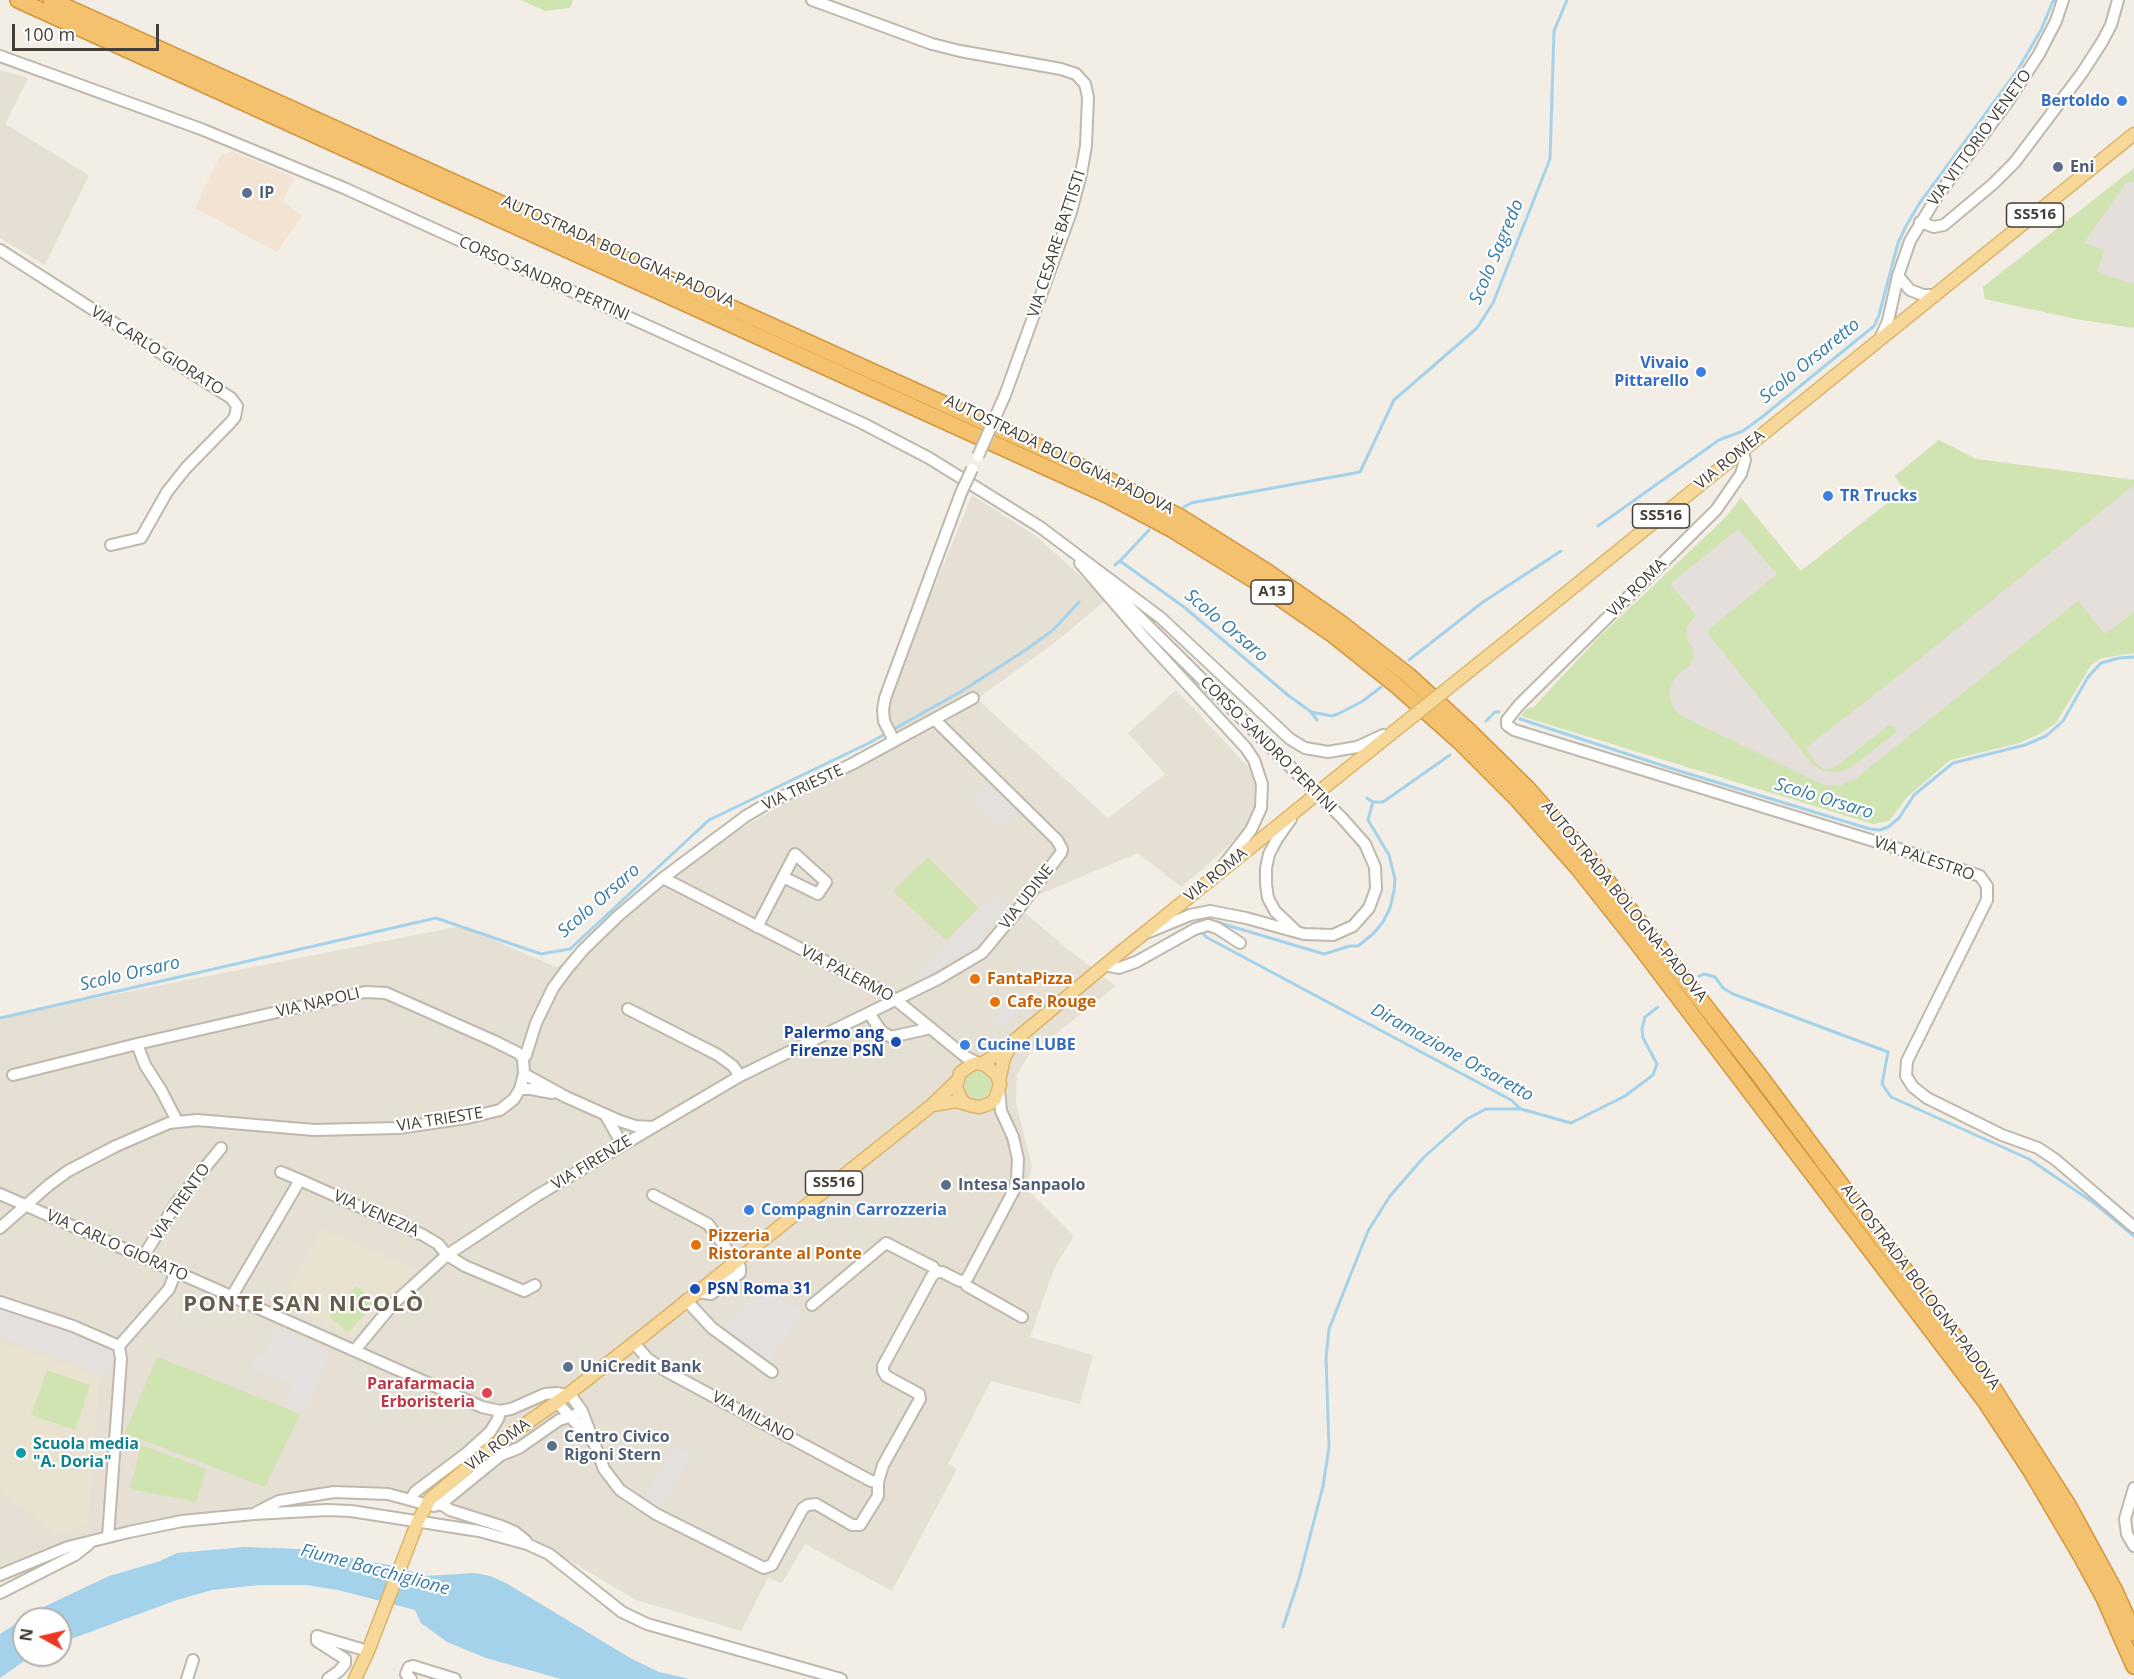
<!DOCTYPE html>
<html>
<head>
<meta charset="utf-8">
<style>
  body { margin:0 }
  #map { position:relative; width:2134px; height:1679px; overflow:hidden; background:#f2eee6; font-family:"Open Sans",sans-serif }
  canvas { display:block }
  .north { position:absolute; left:12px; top:1607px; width:60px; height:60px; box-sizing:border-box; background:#fff; border:2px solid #b4b2af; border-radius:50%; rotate:278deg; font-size:16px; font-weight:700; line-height:24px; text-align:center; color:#443e36 }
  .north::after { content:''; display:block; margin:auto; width:21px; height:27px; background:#ec3823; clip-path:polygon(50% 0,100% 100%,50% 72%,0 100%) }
  .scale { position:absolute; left:12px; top:24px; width:147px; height:27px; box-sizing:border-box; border:3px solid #443e36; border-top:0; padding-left:8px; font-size:18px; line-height:21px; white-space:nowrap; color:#443e36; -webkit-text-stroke:4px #fff; paint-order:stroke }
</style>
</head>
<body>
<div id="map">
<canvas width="2134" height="1679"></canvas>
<div class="north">N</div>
<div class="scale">100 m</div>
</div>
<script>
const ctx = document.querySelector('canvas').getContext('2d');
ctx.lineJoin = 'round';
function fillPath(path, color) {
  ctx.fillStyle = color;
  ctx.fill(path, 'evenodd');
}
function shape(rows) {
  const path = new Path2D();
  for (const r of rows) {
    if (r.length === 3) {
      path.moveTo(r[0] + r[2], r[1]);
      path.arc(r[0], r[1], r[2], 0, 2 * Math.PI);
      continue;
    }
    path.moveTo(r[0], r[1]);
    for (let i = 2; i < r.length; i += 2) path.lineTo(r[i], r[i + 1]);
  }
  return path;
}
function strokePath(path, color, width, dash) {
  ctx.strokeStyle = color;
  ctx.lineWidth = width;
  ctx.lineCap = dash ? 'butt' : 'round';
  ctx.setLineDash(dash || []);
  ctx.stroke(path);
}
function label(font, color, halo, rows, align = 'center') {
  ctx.font = font + ' "Open Sans",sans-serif';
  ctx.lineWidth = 4.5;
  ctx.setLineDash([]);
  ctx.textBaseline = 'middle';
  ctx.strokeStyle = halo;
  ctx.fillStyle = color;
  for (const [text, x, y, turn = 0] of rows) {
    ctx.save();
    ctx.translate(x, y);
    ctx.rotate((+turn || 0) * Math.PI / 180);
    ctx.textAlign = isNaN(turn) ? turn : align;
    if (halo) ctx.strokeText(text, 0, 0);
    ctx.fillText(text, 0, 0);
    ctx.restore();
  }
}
fillPath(shape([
  [0,70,28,78,5,124,89,175,45,265,0,238],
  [972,495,1037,537,1085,580,1105,601,1054,643,977,699,1108,818,1165,774,1128,733,1176,690,1252,771,1257,781,1258,802,1249,825,1220,854,1181,887,1138,853,1038,895,1024,912,1070,951,1116,986,1058,1032,1031,1051,1017,1075,1016,1103,1032,1166,1026,1188,1074,1236,1054,1269,1030,1337,1093,1355,1080,1404,991,1381,948,1464,957,1469,892,1591,805,1544,782,1583,768,1578,741,1631,636,1600,538,1542,523,1530,423,1498,364,1488,336,1487,310,1490,289,1493,240,1510,127,1526,29,1557,0,1572,0,1017,461,926,556,967,583,955,666,880,732,834,797,795,900,745,887,717,891,693]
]), '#e5dfd4');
fillPath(shape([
  [232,151,295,178,282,201,302,216,277,252,195,208,220,156]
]), '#f3e3d2');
fillPath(shape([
  [2134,168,2134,328,2076,319,1985,299,1983,287],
  [1939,440,1976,459,2134,480,2134,653,2102,658,2091,665,2056,723,2041,733,2019,743,1950,760,1906,798,1889,821,1873,824,1521,716,1526,709,1534,707,1598,638,1723,520,1741,498,1801,571,1904,490,1895,476]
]), '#e4dfdb');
fillPath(shape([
  [322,1229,418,1270,353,1338,280,1301],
  [2,1342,100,1376,88,1524,59,1536,0,1490,0,1344]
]), '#eae2d0');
fillPath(shape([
  [521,0,573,0,570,8,545,11],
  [2134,168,2134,183,2127,181,2084,243,2104,250,2097,272,2134,284,2134,328,2076,319,1985,299,1983,287],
  [1939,440,1976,459,2134,480,2134,485,1921,658,1806,748,1816,763,1823,769,1834,768,1889,725,1895,727,1896,732,1856,764,1846,770,1834,772,1823,771,1812,764,1709,635,1708,630,1777,574,1738,529,1670,584,1696,615,1686,628,1688,641,1693,649,1694,657,1690,665,1674,678,1669,693,1673,707,1680,715,1821,784,1839,786,1855,779,2078,601,2105,634,2134,612,2134,653,2102,658,2091,665,2056,723,2041,733,2019,743,1950,760,1906,798,1889,821,1873,824,1521,716,1526,709,1534,707,1598,638,1723,520,1741,498,1801,571,1904,490,1895,476],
  [928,857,979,908,946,940,893,891],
  [978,1085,13],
  [356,1286,375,1303,348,1333,329,1316],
  [157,1357,300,1414,265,1487,125,1433],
  [47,1370,90,1385,75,1430,31,1415],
  [141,1445,206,1469,196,1502,130,1489]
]), '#cfe4b1');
fillPath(shape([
  [987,783,993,788,989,792,991,795,996,791,1018,812,1001,829,971,799],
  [996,895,1009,907,994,925,991,923,980,934,986,937,969,955,960,961,953,954,937,974,924,985,914,976],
  [1016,999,1025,1008,1000,1029,991,1020],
  [766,1291,803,1311,769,1362,721,1329],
  [0,1309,71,1332,117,1350,107,1375,0,1337],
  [275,1327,331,1351,309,1406,300,1414,284,1407,292,1385,250,1368,256,1353,263,1356],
  [674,1445,692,1455,661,1509,643,1499]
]), '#e3e0de');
fillPath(shape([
  [244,1547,300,1549,394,1566,424,1576,475,1573,490,1576,506,1583,632,1659,659,1672,690,1679,561,1679,486,1658,447,1642,421,1623,415,1610,338,1590,306,1585,259,1585,212,1590,177,1600,60,1643,60,1619,24,1619,24,1655,33,1655,0,1678,0,1634,37,1610,109,1576,160,1561,177,1553]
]), '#a5d2eb');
strokePath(shape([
  [1184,507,1191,503,1360,472,1394,400,1477,328,1493,303,1550,159,1554,31,1567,0],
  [1598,526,1719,440,1743,431,1762,417,1874,326,1879,315,1898,243,1906,226,1919,204,2017,71,2041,30,2053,1,2056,2],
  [1120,561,1149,530],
  [1115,565,1120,561,1184,607,1289,696,1310,711,1317,720],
  [1409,660,1483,602,1561,551],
  [1311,712,1332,716,1338,714,1363,701,1381,687],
  [1520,719,1673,769,1870,829,1880,830,1888,827,1899,818,1914,795,1953,763,2025,745,2046,736,2063,721,2088,677,2101,663,2119,658,2134,657],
  [1486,721,1495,712,1499,712],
  [1367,798,1373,802,1383,802,1450,755],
  [1197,922,1213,921,1324,954,1350,946,1358,946,1373,934,1383,922,1390,908,1394,891,1395,879,1389,855,1368,820,1373,802],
  [1203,933,1206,937,1511,1100,1521,1109,1571,1123,1625,1096,1653,1075,1657,1064,1643,1038,1642,1029,1645,1017,1658,1007],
  [1699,976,1704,974,1715,977,1723,988,1733,994,1888,1052,1882,1084,1891,1097,2029,1159,2094,1203,2134,1236],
  [0,1018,436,918,541,954,570,949,709,820,869,743,962,691,1027,649,1053,630,1079,602],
  [1283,1627,1299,1579,1323,1486,1329,1447,1326,1358,1329,1329,1368,1231,1390,1196,1424,1157,1467,1119,1486,1109,1521,1109]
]), '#a5d2eb', 3);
const minor = shape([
  [812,0,932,44,960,51,1061,69,1076,74,1085,84,1088,97,1086,146,1081,174,1071,212,1005,395],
  [0,56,201,129,344,188,862,423,929,458,1040,527,1161,618,1290,739,1305,748,1328,752,1357,747,1383,735],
  [1920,222,1934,227,1944,225,1993,184,2015,162,2082,73,2102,42,2111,25,2118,0],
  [0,250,231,398,237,406,235,417,230,423,186,468,167,492,141,538,111,545],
  [1898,276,1910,290,1923,295,1935,295],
  [1880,339,1888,321,1898,276,1910,241,1936,198,2009,100,2039,54,2056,21,2063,0],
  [1743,451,1745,460,1741,474,1716,510,1519,705,1507,720,1507,725,1514,730,1890,846,1980,876,1987,886,1987,900,1907,1061,1906,1076,1913,1087,1927,1098,2002,1135,2038,1148,2056,1160,2134,1227],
  [1080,563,1142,635,1246,748,1254,760,1262,784,1261,808,1251,830,1222,867],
  [1104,582,1342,818,1365,844,1375,867,1376,889,1369,908,1353,926,1333,935,1304,934,1246,918,1210,911,1190,915,1149,932],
  [894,741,884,721,883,710,885,698,961,493],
  [1291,819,1277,839,1269,854,1266,868,1266,884,1268,898,1275,911,1295,930],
  [663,878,879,989,896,1000,966,1057,978,1063],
  [757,927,783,877,795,854,826,882,818,894,783,877],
  [1105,965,1119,968,1136,962,1195,929,1208,925,1217,928,1240,943],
  [628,1009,718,1055,733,1066,740,1076],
  [869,1013,881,1031,891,1037,931,1028],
  [524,1074,566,1097,620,1121,635,1126,652,1127],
  [13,1075,137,1044],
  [520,1089,531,1089,552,1093],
  [606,1116,622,1144],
  [177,1121,161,1090,145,1065,137,1044,365,992,386,993,494,1041,518,1053,523,1058],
  [281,1172,300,1180],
  [0,1194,482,1407,500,1411,511,1409,545,1394,557,1393,567,1395],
  [653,1195,708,1224,740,1267,740,1273,711,1294,697,1292],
  [0,1228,49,1185,68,1171,116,1146,169,1123,197,1120,314,1130,398,1128,467,1118,500,1110,514,1099,520,1089,524,1074,523,1058,526,1055,536,1023,553,988,567,969,583,950,618,916,663,878,746,816,768,803,852,764,973,698],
  [143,1257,177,1202,221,1148],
  [964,1281,967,1286,1022,1317],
  [232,1296,300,1180,423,1235,438,1244,447,1255,465,1266,524,1291,535,1285],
  [686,1300,712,1328,772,1372],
  [0,1302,73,1326,119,1346],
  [812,1305,886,1243,933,1267,937,1272],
  [634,1343,648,1359,666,1371,871,1481,878,1482],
  [355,1350,393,1304,447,1255,538,1195,740,1076,938,979,982,953,1017,911,1061,853,1062,849,1057,840,935,720],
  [569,1393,582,1411,604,1469,620,1490,656,1514,764,1568,772,1565,803,1508,808,1505,816,1504,852,1525,860,1525,878,1496,878,1482,883,1465,920,1399,919,1394,886,1376,883,1371,883,1366,932,1276,937,1272,942,1272,960,1281,964,1281,968,1277,1014,1190,1017,1179,1018,1159,1013,1137,1001,1111,999,1090],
  [557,1402,593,1442],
  [2134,1488,2125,1519,2127,1534,2134,1546],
  [411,1499,415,1492,468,1452,490,1432,498,1419,500,1411],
  [441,1504,450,1510,501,1526,515,1532,526,1541],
  [434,1506,441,1504,501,1455,519,1448,559,1420,575,1415,582,1411],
  [257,1512,279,1501,334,1492,388,1494,421,1503],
  [108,1537,121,1359,119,1346,169,1289,176,1271],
  [0,1575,68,1547,129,1532,182,1521,254,1514,327,1510,351,1511,479,1531,527,1544,549,1554,622,1612,647,1624,841,1679],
  [0,1593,75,1555,89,1544],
  [317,1636,317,1641,345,1659,345,1664,339,1671,328,1679],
  [317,1636,368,1651],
  [187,1679,193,1660],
  [411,1679,406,1674,409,1667,413,1666,455,1679]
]);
const major = shape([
  [1513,636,2134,134],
  [1326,786,1412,717],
  [981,1064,997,1055,1116,956,1302,806],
  [999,1081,1004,1058,1011,1045],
  [933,1105,956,1101,973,1106,980,1107,991,1103,995,1099,1000,1085,997,1075,987,1066,978,1063,971,1065,960,1073,956,1087,961,1099,966,1104],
  [355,1679,368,1651,418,1521,430,1499,491,1448,567,1395,634,1343,932,1105,957,1081]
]);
const highway = shape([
  [18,0,1109,496,1173,530,1254,580,1332,634,1397,686,1459,741,1518,800,1578,868,1635,940,1985,1401,2031,1471,2081,1556,2104,1598,2134,1666],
  [51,0,1048,451,1115,483,1182,518,1263,569,1342,624,1408,675,1470,732,1528,789,1588,857,1645,929,1759,1075,1993,1388,2068,1505,2115,1591,2134,1633]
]);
strokePath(minor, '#bfb8ac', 14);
strokePath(major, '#dbb46a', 15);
strokePath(highway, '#d3963f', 18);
strokePath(minor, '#fff', 10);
strokePath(major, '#f7d899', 12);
strokePath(highway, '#f4c26e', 15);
const minorBridge = shape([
  [978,456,1005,395],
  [961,493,972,469]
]);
const majorBridge = shape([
  [1412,717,1513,636],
  [1302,806,1326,786]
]);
strokePath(minorBridge, '#bfb8ac', 14, []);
strokePath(majorBridge, '#dbb46a', 15, []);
strokePath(minorBridge, '#fff', 10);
strokePath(majorBridge, '#f7d899', 12);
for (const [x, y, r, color] of [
  [2122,101,6,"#3f7fe0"],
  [2058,167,6,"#5c6f8a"],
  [247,193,6,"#5c6f8a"],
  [1701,372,6,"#3f7fe0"],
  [1828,496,6,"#3f7fe0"],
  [975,979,6,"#e8710a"],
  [995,1002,6,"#e8710a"],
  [896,1042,6,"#1a4fb4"],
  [965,1045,6,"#3f7fe0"],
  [946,1185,6,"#5c6f8a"],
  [749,1210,6,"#3f7fe0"],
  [696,1245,6,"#e8710a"],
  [695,1289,6,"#1a4fb4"],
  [568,1367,6,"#5c6f8a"],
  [487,1393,6,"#e0444e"],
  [552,1446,6,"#5c6f8a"],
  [21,1453,6,"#0f9aa8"]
]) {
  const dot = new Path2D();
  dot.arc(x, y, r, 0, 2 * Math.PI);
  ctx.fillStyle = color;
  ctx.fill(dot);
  strokePath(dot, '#fff', 2);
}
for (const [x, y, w] of [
  [2035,215,57],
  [1661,516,57],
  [1272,592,42],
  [834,1183,57]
]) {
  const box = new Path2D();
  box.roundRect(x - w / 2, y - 12, w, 24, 4.5);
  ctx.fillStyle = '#fff';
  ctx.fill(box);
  strokePath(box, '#443e36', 1.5);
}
label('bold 15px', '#443e36', null, [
  ["SS516",2035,215],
  ["SS516",1661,516],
  ["A13",1272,592],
  ["SS516",834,1183]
]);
label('bold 16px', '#366cbe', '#fff', [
  ["Bertoldo",2110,101,"right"],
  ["Vivaio",1689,363,"right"],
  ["Pittarello",1689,381,"right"],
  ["TR Trucks",1840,496],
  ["Cucine LUBE",977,1045],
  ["Compagnin Carrozzeria",761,1210]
], 'left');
label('16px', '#443e36', '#fff', [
  ["VIA VITTORIO VENETO",1980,138,-54],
  ["VIA CESARE BATTISTI",1057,244,-72],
  ["AUTOSTRADA BOLOGNA-PADOVA",618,252,24],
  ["CORSO SANDRO PERTINI",544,279,24],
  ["VIA CARLO GIORATO",157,351,32],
  ["AUTOSTRADA BOLOGNA-PADOVA",1059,455,26],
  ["VIA ROMEA",1730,460,-39],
  ["VIA ROMA",1637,588,-45],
  ["CORSO SANDRO PERTINI",1268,745,45],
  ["VIA TRIESTE",803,788,-25],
  ["VIA PALESTRO",1924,859,19],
  ["VIA ROMA",1216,875,-39],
  ["VIA UDINE",1027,897,-52],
  ["AUTOSTRADA BOLOGNA-PADOVA",1624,902,51],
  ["VIA PALERMO",847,974,28],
  ["VIA NAPOLI",318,1003,-13],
  ["VIA TRIESTE",440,1120,-9],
  ["VIA FIRENZE",592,1163,-31],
  ["VIA TRENTO",181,1202,-55],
  ["VIA VENEZIA",376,1214,24],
  ["VIA CARLO GIORATO",117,1246,24],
  ["AUTOSTRADA BOLOGNA-PADOVA",1920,1287,53],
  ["VIA MILANO",753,1417,28],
  ["VIA ROMA",498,1445,-37]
]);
label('bold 16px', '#4e5e75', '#fff', [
  ["Eni",2070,167],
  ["IP",259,193],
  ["Intesa Sanpaolo",958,1185],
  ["UniCredit Bank",580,1367],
  ["Centro Civico",564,1437],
  ["Rigoni Stern",564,1455]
], 'left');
label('bold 16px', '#c56008', '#fff', [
  ["FantaPizza",987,979],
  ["Cafe Rouge",1007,1002],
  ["Pizzeria",708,1236],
  ["Ristorante al Ponte",708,1254]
], 'left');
label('bold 16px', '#164399', '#fff', [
  ["Palermo ang",884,1033],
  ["Firenze PSN",884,1051],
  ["PSN Roma 31",707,1289,"left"]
], 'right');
label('bold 16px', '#be3a42', '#fff', [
  ["Parafarmacia",475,1384],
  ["Erboristeria",475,1402]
], 'right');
label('bold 16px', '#0d838f', '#fff', [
  ["Scuola media",33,1444],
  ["\"A. Doria\"",33,1462]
], 'left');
label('italic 18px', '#367da8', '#fff', [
  ["Scolo Sagredo",1497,252,-67],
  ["Scolo Orsaretto",1810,361,-39],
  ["Scolo Orsaro",1226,626,40],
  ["Scolo Orsaro",1824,799,17],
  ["Scolo Orsaro",599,901,-41],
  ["Scolo Orsaro",130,974,-13],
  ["Diramazione Orsaretto",1452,1053,29],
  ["Fiume Bacchiglione",375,1570,15]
]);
ctx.letterSpacing = '1.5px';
label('bold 22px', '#665b4d', '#fff', [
  ["PONTE SAN NICOLÒ",304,1305]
]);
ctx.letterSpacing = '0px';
</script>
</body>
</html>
